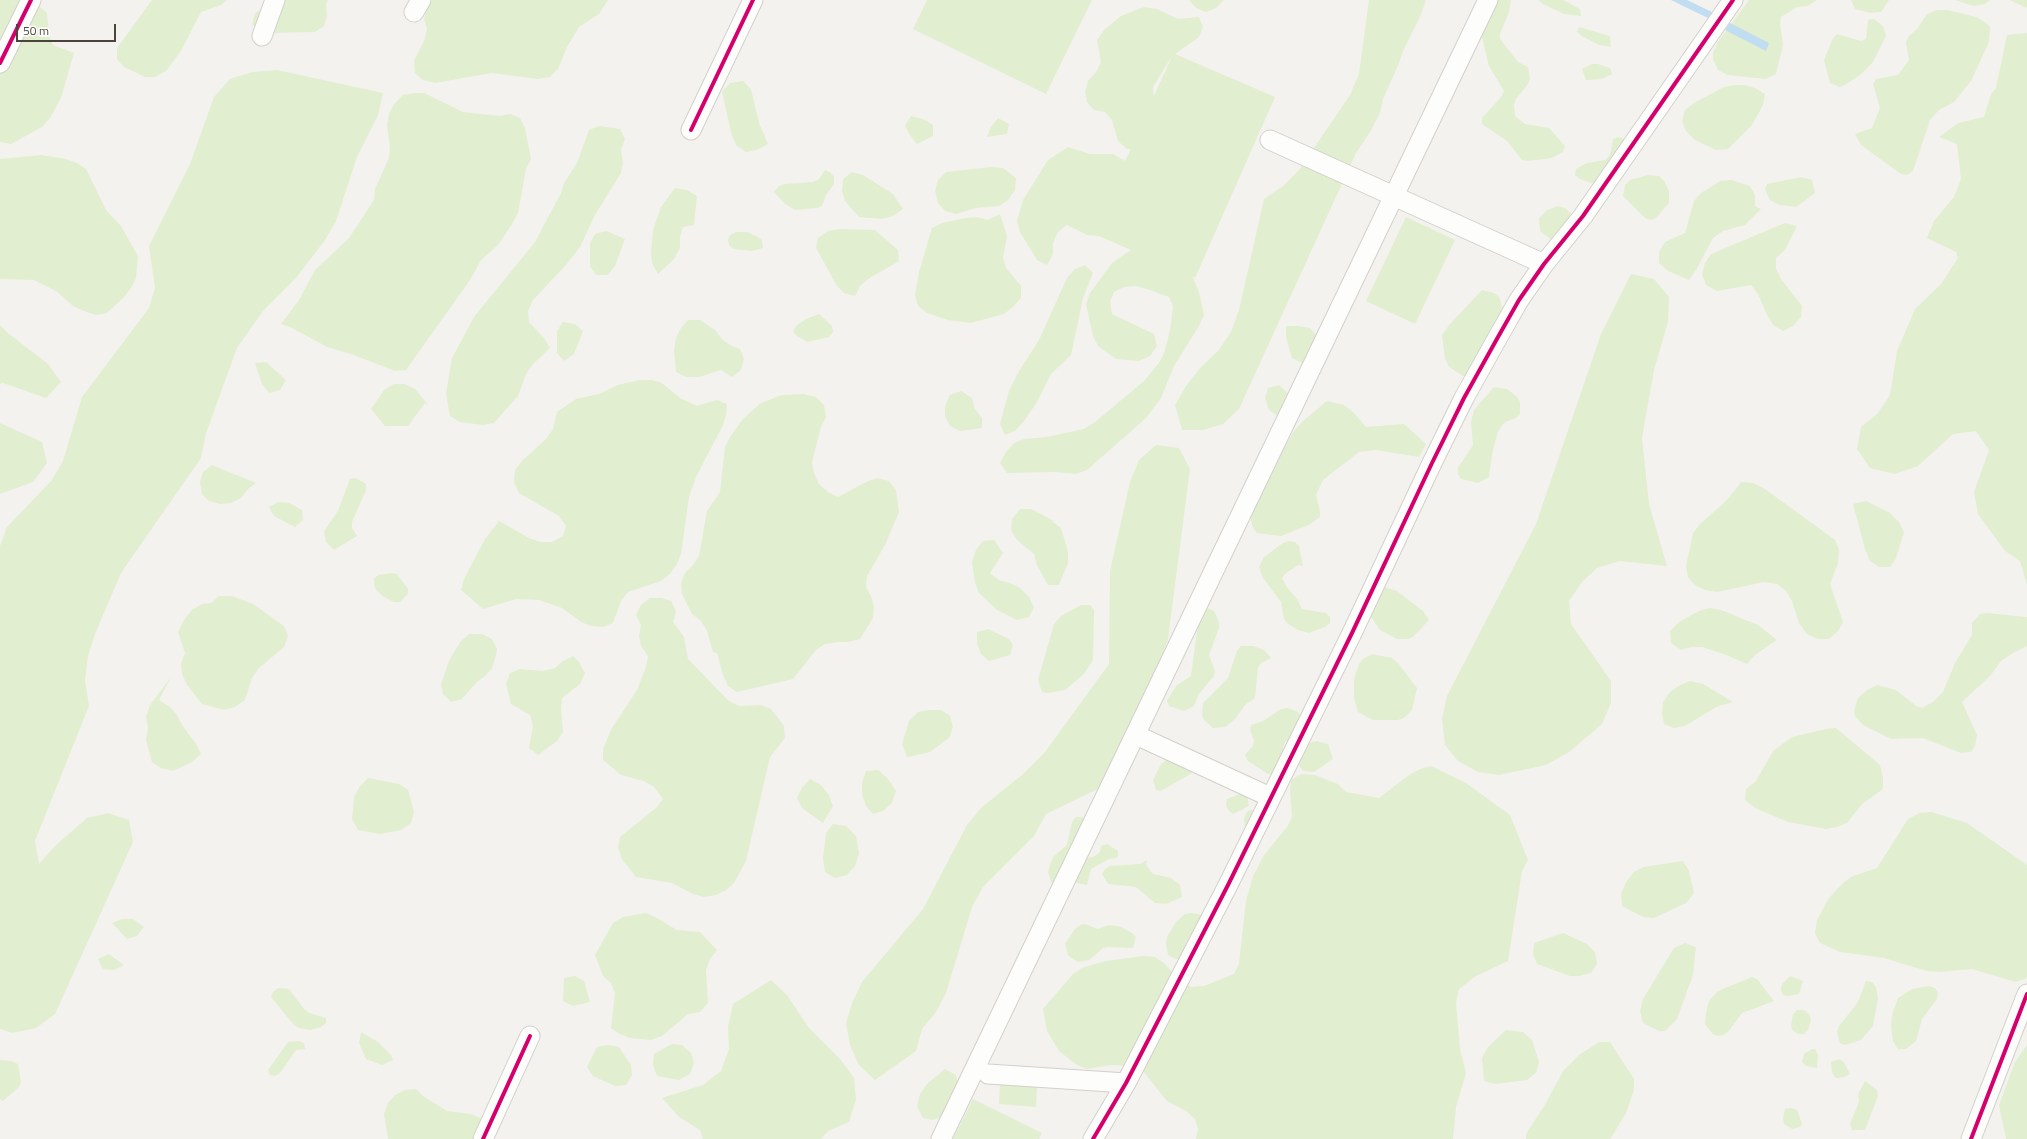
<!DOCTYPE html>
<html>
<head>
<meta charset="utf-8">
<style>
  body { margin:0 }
  #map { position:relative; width:2027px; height:1139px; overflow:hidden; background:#f4f2ee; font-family:"Titillium Web",sans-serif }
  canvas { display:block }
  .scale { position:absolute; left:16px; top:24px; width:100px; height:18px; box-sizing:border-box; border:2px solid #4b4439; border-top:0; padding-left:5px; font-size:12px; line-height:14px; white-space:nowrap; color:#4b4439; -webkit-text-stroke:3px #fff; paint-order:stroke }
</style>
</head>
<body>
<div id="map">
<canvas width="2027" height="1139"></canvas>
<div class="scale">50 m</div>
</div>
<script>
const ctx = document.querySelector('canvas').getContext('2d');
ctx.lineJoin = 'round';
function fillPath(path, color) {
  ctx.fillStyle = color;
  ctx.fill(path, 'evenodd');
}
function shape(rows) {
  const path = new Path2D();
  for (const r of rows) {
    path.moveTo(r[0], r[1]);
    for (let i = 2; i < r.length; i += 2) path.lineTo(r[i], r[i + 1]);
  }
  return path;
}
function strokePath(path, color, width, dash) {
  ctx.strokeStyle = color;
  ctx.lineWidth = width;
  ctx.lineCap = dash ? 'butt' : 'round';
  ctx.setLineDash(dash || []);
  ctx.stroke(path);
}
fillPath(shape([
  [0,0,32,0,47,13,49,35,53,45,74,53,61,98,50,118,42,127,11,144,0,142],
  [152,0,227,0,221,5,201,12,181,51,166,71,155,77,145,77,124,67,117,59,117,48],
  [281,0,328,0,326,5,327,16,324,26,315,32,272,33,261,31,252,25,255,13],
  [432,0,608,0,599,14,579,27,567,47,558,69,550,77,538,79,492,73,435,83,423,80,415,73,414,61,424,41,427,29,424,19,427,8],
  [927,0,1092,0,1046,94,913,29],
  [1189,0,1224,0,1216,8,1206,12,1196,8],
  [1369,0,1426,0,1420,17,1403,51,1399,63,1383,99,1380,113,1370,132,1356,153,1239,409,1223,424,1203,430,1182,430,1175,405,1186,386,1201,367,1218,351,1231,332,1239,310,1264,199,1283,186,1299,170,1350,95,1359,74],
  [1495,0,1511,0,1509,12,1500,34,1500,39,1518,62,1528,67,1530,79,1528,84,1516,99,1514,105,1515,116,1525,124,1549,128,1565,146,1563,152,1552,158,1528,161,1522,160,1507,141,1482,124,1482,118,1502,96,1504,91,1489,66,1482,37,1482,32],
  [1538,0,1563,0,1580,9,1581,16,1564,14,1543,4],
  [1749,0,1817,0,1808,6,1797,7,1781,17,1780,23,1783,45,1776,74,1766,79,1728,75,1718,70,1713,59,1713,53,1718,42],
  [1851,0,1889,0,1881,12,1871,13,1855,9],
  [1955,0,1990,0,1985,4,1974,6],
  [2010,0,2027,0,2027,8,2020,5],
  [1144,7,1157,9,1178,19,1199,17,1203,27,1199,37,1175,54,1275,97,1195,278,1192,276,1199,292,1204,315,1199,326,1174,366,1161,398,1146,418,1087,470,1076,474,1054,472,1007,473,1000,463,1006,452,1014,443,1024,439,1047,437,1084,429,1095,422,1144,381,1159,363,1164,353,1170,331,1173,306,1169,297,1147,289,1136,286,1124,287,1114,292,1110,302,1112,314,1154,334,1157,346,1150,356,1139,361,1116,359,1098,346,1093,336,1086,304,1090,293,1112,263,1131,250,1099,236,1087,235,1067,225,1058,232,1053,243,1053,254,1047,265,1037,260,1020,232,1017,221,1023,200,1048,160,1068,147,1090,154,1113,154,1125,161,1131,149,1127,149,1118,141,1112,120,1105,112,1094,110,1087,102,1085,92,1088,81,1096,72,1101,62,1097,40,1104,30,1121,16],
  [1172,56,1154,96,1153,87],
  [1937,10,1948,10,1976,17,1986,23,1990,27,1989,42,1971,81,1954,102,1939,110,1930,120,1913,171,1907,175,1901,174,1861,145,1855,134,1872,128,1880,108,1873,84,1876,79,1898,75,1909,60,1906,42,1909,36,1917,29,1927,14],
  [1874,19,1883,26,1886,36,1873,62,1860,75,1845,85,1840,87,1830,83,1824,60,1833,38,1837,34,1861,41,1866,39,1868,20],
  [1579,27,1610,36,1611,47,1599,45,1582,36,1577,32],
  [2027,33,2027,585,2020,561,2005,551,1978,514,1974,492,1989,450,1976,431,1953,434,1918,466,1895,474,1870,468,1857,449,1861,427,1878,413,1890,395,1897,351,1915,309,1941,284,1958,258,1956,252,1927,238,1934,221,1954,197,1961,179,1957,144,1939,137,1958,123,1984,117,1991,94,1996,88,2007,35],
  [1592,64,1598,64,1610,68,1612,74,1602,79,1586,80,1582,69],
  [277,70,383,93,378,115,357,157,336,221,325,240,296,278,263,311,237,348,206,433,201,458,121,573,95,634,88,656,85,680,89,706,35,841,39,864,55,846,87,818,108,813,129,820,133,842,55,1014,36,1028,12,1033,0,1029,0,546,7,527,52,480,63,461,82,397,149,308,155,288,149,246,190,164,214,97,230,79,253,72],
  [743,81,751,89,759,123,768,144,757,150,746,152,737,146,732,136,722,92,730,83],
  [1735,85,1745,85,1755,88,1765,94,1763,105,1752,125,1728,149,1716,150,1695,140,1686,131,1682,121,1685,110,1694,103,1724,87],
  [414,93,424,93,463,112,499,116,510,114,520,118,525,128,531,159,526,169,518,213,512,224,498,245,481,260,470,280,406,370,395,371,351,354,327,347,292,328,281,324,299,300,315,270,349,238,374,200,375,189,389,158,390,147,387,125,389,114,394,104,403,95],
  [911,116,923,119,933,125,933,136,917,144,910,135,905,126],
  [998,118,1009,124,1007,134,987,137,991,127],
  [599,126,620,129,625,139,621,150,623,163,621,173,595,215,580,247,566,265,533,300,528,311,529,322,544,338,550,348,533,364,526,374,518,396,494,423,483,425,460,422,450,416,446,394,452,358,474,317,535,242,561,193,564,183,577,163,589,130],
  [1618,137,1624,139,1624,145,1597,182,1591,183,1580,179,1575,175,1576,169,1587,163,1605,160,1610,155,1613,139],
  [41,155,66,159,77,163,86,169,106,210,121,226,138,256,136,278,131,288,124,297,107,313,96,315,84,311,73,306,56,291,34,280,0,279,0,159],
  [991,167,1003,168,1016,178,1015,190,1008,200,999,206,976,208,956,214,945,211,938,203,935,191,938,180,946,172],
  [825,170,830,172,834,177,834,184,826,195,822,206,817,208,795,210,785,204,774,192,779,186,784,184,813,182,819,179],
  [852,172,863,175,893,194,903,209,893,216,882,219,859,217,845,201,842,191,843,179],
  [1648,175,1659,176,1664,181,1669,191,1669,203,1656,218,1651,220,1645,218,1623,196,1625,185,1630,180],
  [1801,177,1812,180,1815,193,1796,207,1780,205,1770,200,1765,189,1767,184],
  [1731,180,1750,186,1755,195,1755,206,1761,209,1745,225,1723,231,1713,238,1696,270,1689,280,1668,271,1659,263,1659,252,1665,242,1685,233,1694,201,1701,193,1720,181],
  [675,188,687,190,697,196,694,225,683,227,680,237,680,248,674,259,658,274,652,263,651,253,653,230,661,207],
  [1558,206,1565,208,1574,216,1554,242,1540,231,1539,218,1547,210],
  [1000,214,1007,236,1003,258,1006,268,1021,286,1021,298,1013,307,1004,314,971,323,948,320,927,313,918,306,915,295,919,272,932,228,942,223,965,218,977,217,988,220],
  [1406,217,1455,240,1415,324,1366,301],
  [1785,223,1797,226,1785,250,1776,258,1776,269,1781,279,1802,306,1801,317,1793,326,1783,331,1773,325,1767,315,1758,294,1751,285,1717,291,1706,285,1702,274,1705,263,1711,254],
  [840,229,875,230,898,250,899,261,868,279,860,286,855,296,844,293,837,286,816,248,818,238,828,231],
  [606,231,625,239,615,266,608,275,596,275,590,266,590,243,595,234],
  [736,232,747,232,758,237,762,240,763,248,752,251,733,249,729,245,728,240,730,235],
  [1085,265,1093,273,1083,298,1071,355,1051,374,1036,404,1023,422,1015,431,1005,435,1000,424,1009,391,1019,371,1039,340,1067,278,1075,269],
  [1631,274,1654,279,1669,297,1668,322,1654,370,1642,438,1649,504,1667,566,1620,561,1597,568,1582,582,1569,601,1571,624,1611,681,1611,703,1602,724,1569,752,1546,765,1499,775,1478,772,1458,761,1445,745,1442,719,1447,696,1536,524,1601,334],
  [1482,290,1494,293,1499,297,1501,302,1502,316,1469,377,1463,376,1449,367,1445,358,1442,335,1449,325],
  [819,314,832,326,833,332,829,337,807,342,797,336,793,332,796,326,806,319],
  [688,320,700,320,715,330,722,339,730,345,740,349,744,359,741,370,732,377,721,370,699,377,686,377,676,372,674,350,676,338,681,328],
  [563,322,575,324,583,331,574,354,564,361,557,353,557,331],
  [0,325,8,333,48,364,61,382,46,398,3,383,0,384],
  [1286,326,1298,326,1310,328,1318,337,1322,349,1302,363,1292,358,1286,337],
  [266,362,286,380,280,390,269,393,262,384,255,363],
  [640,380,652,380,662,383,680,398,697,406,717,400,727,404,726,415,723,425,696,477,689,497,681,554,677,564,670,574,661,581,628,592,621,601,613,623,603,627,591,626,581,622,562,608,539,600,516,599,483,609,461,590,464,579,485,539,499,521,529,538,541,542,552,542,563,536,566,526,559,516,519,493,514,482,515,470,522,461,546,439,553,429,557,412,576,399,599,394,618,385],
  [394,384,405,384,415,389,429,406,425,403,408,426,385,426,371,409,384,390],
  [1279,385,1288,393,1298,410,1278,416,1269,410,1265,398,1268,388],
  [1494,387,1507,389,1517,397,1520,402,1520,414,1516,418,1505,422,1498,431,1492,454,1489,477,1478,483,1461,479,1458,474,1458,468,1473,445,1471,422,1474,410],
  [961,391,972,398,975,409,982,418,982,428,960,431,950,426,945,416,945,406,950,395],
  [804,394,816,397,824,405,826,417,821,427,812,462,814,473,819,484,828,492,838,497,868,481,878,478,889,481,896,490,899,512,885,545,867,576,866,587,871,596,874,607,873,618,860,639,848,642,837,642,825,644,816,650,793,679,737,692,728,686,723,675,717,653,713,652,707,631,701,621,692,614,682,594,681,583,685,573,693,565,699,556,707,511,720,492,725,447,730,437,743,419,761,403,782,395],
  [1327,401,1344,405,1354,413,1366,427,1404,424,1426,444,1419,457,1376,450,1359,452,1323,480,1316,495,1320,511,1320,517,1309,525,1281,536,1257,533,1253,528,1250,516,1259,488,1271,476,1284,448,1294,431,1303,421],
  [0,423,42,442,47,463,33,482,0,494],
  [1156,445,1179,448,1190,469,1168,639,1136,728,1108,784,1046,814,1034,836,983,887,972,907,946,993,936,1012,922,1029,916,1051,875,1080,859,1065,850,1045,846,1023,852,1003,862,982,923,909,967,825,982,807,1022,775,1045,752,1109,664,1110,571,1130,482,1139,460],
  [212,465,256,483,248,489,241,498,231,503,220,504,209,501,202,494,200,482,203,472],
  [356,478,366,484,366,490,352,522,352,528,357,536,334,550,326,542,324,531,338,511,350,479],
  [1741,482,1753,483,1765,489,1835,540,1839,550,1838,563,1830,584,1843,622,1838,631,1829,639,1818,639,1807,634,1799,623,1792,601,1786,591,1777,584,1764,582,1717,592,1705,590,1695,585,1688,577,1686,566,1693,533,1700,524,1727,500],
  [1866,501,1890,513,1899,522,1904,532,1896,558,1890,567,1879,567,1870,561,1865,549,1853,504],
  [278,502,289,503,302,510,303,520,295,527,274,516,269,507],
  [1020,509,1031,509,1054,521,1052,521,1061,528,1068,552,1068,563,1059,585,1048,585,1037,565,1034,554,1017,540,1011,530,1012,519],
  [994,540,1003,553,990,573,999,580,1010,583,1020,588,1029,597,1034,607,1029,617,1017,620,997,610,979,593,975,583,972,562,976,550,983,541],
  [1289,541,1295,542,1299,546,1303,566,1298,565,1285,574,1282,578,1286,586,1297,599,1302,609,1326,613,1330,617,1330,623,1325,627,1314,631,1309,633,1298,630,1288,624,1284,619,1281,602,1263,578,1259,567,1264,557,1283,543],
  [391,573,397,574,408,589,408,594,400,602,394,602,384,597,376,590,374,585,374,579,378,575],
  [1384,587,1397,591,1423,611,1429,620,1413,637,1408,639,1397,639,1380,630,1375,623,1369,613,1378,588],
  [219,596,232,596,253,604,284,626,288,636,284,647,259,668,252,678,245,700,235,707,224,710,202,704,187,685,182,674,181,664,185,653,178,632,184,620,192,610,202,604,211,603],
  [650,598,661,598,671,601,676,611,673,622,684,637,688,659,720,692,729,701,739,706,761,705,771,709,784,726,785,738,770,757,746,861,734,883,726,890,716,895,704,897,693,894,672,883,636,877,622,859,618,848,620,837,656,808,663,799,654,787,644,781,621,775,603,760,603,749,612,728,637,690,646,667,648,656,641,646,639,636,641,625,636,615,641,605],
  [1081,605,1090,605,1094,610,1093,660,1083,675,1065,690,1048,693,1042,692,1038,680,1054,624,1061,616],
  [1203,606,1214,611,1219,622,1219,628,1209,655,1215,671,1214,676,1199,694,1194,706,1184,711,1169,706,1167,701,1176,686,1191,676,1198,624],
  [1710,608,1721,610,1758,625,1777,640,1755,655,1747,664,1726,655,1702,647,1691,647,1681,650,1671,643,1670,631,1679,622,1699,611],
  [1987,613,2027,617,2027,646,2013,653,2001,661,1990,676,1962,702,1977,735,1975,746,1971,752,1961,753,1923,738,1891,739,1863,725,1855,716,1854,711,1858,698,1867,690,1877,685,1896,690,1916,706,1922,708,1933,702,1943,692,1955,663,1972,635,1972,623,1980,614],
  [988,629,1009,639,1013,645,1010,655,989,661,981,654,977,643,977,632],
  [469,634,482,634,492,639,497,649,496,656,492,668,485,676,477,682,462,699,451,702,443,694,441,684,449,661,461,641],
  [1241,646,1253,646,1264,650,1271,658,1261,663,1258,668,1255,698,1246,704,1235,719,1225,727,1213,728,1204,720,1202,715,1203,703,1228,678,1237,651],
  [1372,654,1392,658,1398,663,1417,688,1412,710,1404,718,1398,720,1373,720,1358,712,1354,698,1354,679,1359,664,1363,659],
  [573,656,579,662,585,673,580,684,562,698,561,709,563,732,557,741,538,755,529,748,533,726,530,715,511,704,506,684,510,673,520,669,543,671,555,668,563,661],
  [171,677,159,700,170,707,177,715,182,725,196,744,201,754,192,762,173,771,161,768,152,762,146,740,148,728,146,717,150,705],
  [1690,681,1703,684,1733,702,1716,707,1685,726,1674,728,1664,724,1662,713,1663,702,1670,692,1680,685],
  [1288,708,1298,712,1301,716,1297,733,1285,742,1283,748,1290,756,1274,775,1268,774,1248,761,1245,755,1253,746,1254,740,1250,730,1251,725,1263,721,1281,709],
  [929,710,941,710,950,716,953,727,949,738,930,752,907,757,902,744,909,721,918,712],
  [1836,728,1880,765,1883,777,1883,789,1862,804,1847,823,1837,827,1826,829,1788,822,1755,808,1745,800,1746,789,1756,781,1773,751,1792,737,1826,729],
  [1317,741,1328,744,1333,759,1314,772,1303,771,1297,763,1305,744],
  [1166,760,1173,761,1190,769,1192,773,1161,791,1156,790,1153,780,1161,764],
  [1431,766,1466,783,1510,815,1528,860,1522,871,1508,961,1476,976,1459,989,1456,1002,1460,1049,1466,1073,1456,1107,1453,1139,1196,1139,1198,1129,1195,1119,1186,1111,1167,1101,1143,1071,1133,1066,1110,1065,1088,1069,1077,1065,1059,1051,1047,1031,1043,1009,1073,974,1082,968,1106,961,1143,956,1155,957,1165,964,1180,981,1191,987,1204,986,1234,974,1239,964,1246,901,1253,876,1264,855,1287,827,1292,817,1290,791,1291,780,1301,774,1315,775,1338,784,1346,792,1379,798,1409,775,1420,769],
  [878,770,888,779,896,791,892,803,883,811,873,814,866,806,862,794,862,783,866,771],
  [368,778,399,784,408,790,414,812,411,823,401,830,380,834,358,830,352,819,354,797,360,786],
  [810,779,821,785,829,795,833,806,823,823,802,808,797,798,802,788],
  [1242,793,1247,795,1249,806,1233,814,1229,811,1226,805,1227,799],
  [1250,810,1257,810,1247,830,1245,828,1244,819,1246,813],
  [1931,812,1967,823,2027,865,2027,977,2025,979,2015,982,1972,969,1939,972,1927,971,1884,958,1840,952,1820,943,1815,933,1817,920,1829,898,1844,882,1853,876,1877,868,1908,819,1920,813],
  [1076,817,1082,817,1087,820,1053,888,1048,872,1051,862,1054,856,1067,845,1072,822],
  [833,824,846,826,856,836,859,854,855,866,847,875,835,878,825,872,823,858,826,833],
  [1107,844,1118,851,1118,857,1107,860,1091,869,1087,885,1076,883,1074,877,1084,859,1095,856,1100,852,1101,846],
  [1147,860,1146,865,1153,874,1171,878,1180,885,1182,897,1166,904,1155,903,1136,887,1108,884,1102,874,1105,869,1110,866,1140,864],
  [1683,861,1689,871,1694,893,1686,903,1654,918,1643,917,1622,906,1621,894,1626,882,1634,872,1644,867],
  [646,913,657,918,677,930,700,932,717,950,710,959,706,970,708,1003,700,1012,688,1014,662,1036,651,1040,630,1038,620,1034,611,1028,615,993,611,983,603,976,595,955,613,923,623,917],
  [1191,913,1203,915,1183,961,1173,958,1168,955,1166,943,1167,937,1176,922,1185,914],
  [122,919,133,919,144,927,137,936,127,939,112,923],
  [1085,924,1098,929,1109,925,1121,927,1132,933,1136,937,1133,948,1108,947,1103,948,1089,960,1078,962,1073,959,1068,955,1065,944,1075,929,1080,925],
  [1563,933,1587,944,1595,952,1597,964,1591,973,1580,976,1570,976,1537,964,1533,954,1534,943],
  [1685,943,1696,947,1693,975,1677,1019,1665,1031,1659,1031,1643,1023,1640,1011,1643,999,1674,948],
  [109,954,124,965,114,970,103,969,98,959],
  [575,976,584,981,590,1002,573,1006,563,1001,564,978],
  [1790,976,1803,981,1799,994,1788,996,1783,995,1781,990,1782,984],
  [1752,977,1757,979,1774,1001,1742,1013,1728,1032,1723,1035,1718,1036,1713,1034,1705,1024,1706,1012,1709,1001,1718,991],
  [771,980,787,995,809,1028,840,1059,854,1078,856,1099,849,1122,828,1131,821,1139,703,1139,700,1130,679,1117,662,1098,703,1085,721,1071,729,1049,728,1027,733,1004],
  [1866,981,1872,982,1876,987,1878,998,1873,1026,1861,1040,1845,1045,1840,1043,1837,1032,1839,1026,1858,1002],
  [1929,986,1935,988,1938,993,1937,999,1922,1019,1916,1041,1906,1049,1900,1049,1899,1051,1893,1041,1891,1027,1892,1015,1898,998,1912,989],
  [278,988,289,989,304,1009,309,1013,326,1018,326,1023,321,1027,310,1030,299,1028,294,1025,271,997,273,992],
  [1797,1010,1804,1010,1809,1014,1811,1020,1808,1030,1804,1034,1798,1034,1793,1031,1791,1026,1793,1014],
  [1506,1030,1523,1032,1532,1040,1539,1062,1536,1073,1527,1080,1495,1084,1484,1081,1482,1058,1488,1047],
  [361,1032,378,1042,391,1055,393,1060,382,1065,366,1059,359,1043],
  [299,1041,304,1043,305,1049,296,1050,280,1073,275,1076,270,1075,268,1070,288,1042],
  [1599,1042,1610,1042,1634,1079,1634,1090,1626,1113,1614,1133,1610,1139,1526,1139,1526,1134,1546,1103,1563,1071,1579,1055],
  [672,1044,682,1045,691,1053,694,1063,690,1074,679,1080,657,1076,653,1065,654,1054],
  [608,1045,619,1047,631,1065,632,1075,626,1085,615,1086,593,1076,587,1067,597,1047],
  [2027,1045,2027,1139,2006,1139,1999,1105,2015,1062],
  [1812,1049,1815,1049,1818,1055,1817,1068,1806,1066,1802,1062,1804,1054],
  [1839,1059,1844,1062,1850,1074,1844,1077,1836,1078,1832,1073,1831,1062],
  [0,1060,11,1061,18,1064,21,1082,19,1087,3,1101,0,1099],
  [945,1069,956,1075,958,1086,944,1116,933,1120,923,1118,917,1106,920,1094,927,1084],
  [1865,1081,1877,1090,1878,1096,1865,1130,1852,1130,1850,1124,1859,1102,1858,1094],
  [1000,1084,1037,1087,1036,1107,999,1104],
  [416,1089,423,1096,447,1111,470,1114,481,1118,487,1129,488,1139,388,1139,384,1114,388,1103,395,1095,405,1090],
  [973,1099,1042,1133,1039,1139,953,1139],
  [1791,1108,1797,1110,1802,1124,1800,1127,1792,1129,1784,1124,1783,1118,1785,1109]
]), '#e1eecf');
fillPath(shape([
  [1671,0,1687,0,1712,12,1708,18],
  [1730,23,1769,43,1766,51,1725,30]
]), '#c0ddf1');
const minor = shape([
  [414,12,421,0],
  [262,36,275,0],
  [0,63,31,0],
  [691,130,753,0],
  [1270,140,1544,264],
  [1136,735,1270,797],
  [988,1074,1126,1083],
  [483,1139,530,1036],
  [941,1139,1488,0],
  [1093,1139,1126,1083,1228,885,1352,633,1432,463,1464,398,1498,337,1519,300,1544,264,1583,216,1733,0],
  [1971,1139,2027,994]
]);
strokePath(minor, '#d2d0cb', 21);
strokePath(minor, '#fdfdfc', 19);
strokePath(shape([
  [0,63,31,0],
  [691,130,753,0],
  [483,1139,530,1036],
  [1093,1139,1126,1083,1228,885,1352,633,1432,463,1464,398,1498,337,1519,300,1544,264,1583,216,1733,0],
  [1971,1139,2027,994]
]), '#d6006c', 4);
</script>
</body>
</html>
